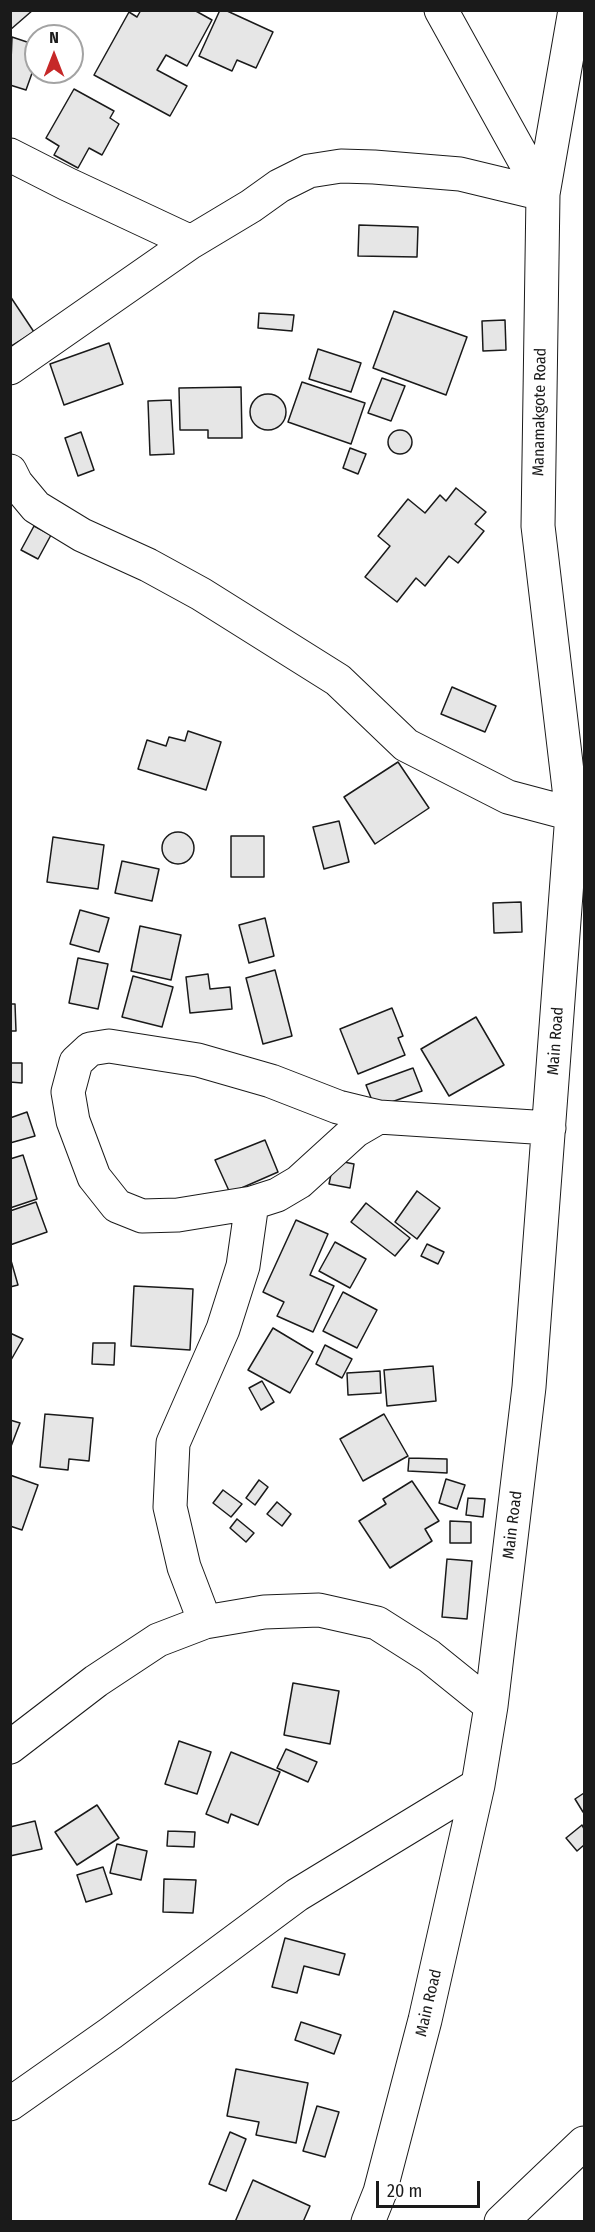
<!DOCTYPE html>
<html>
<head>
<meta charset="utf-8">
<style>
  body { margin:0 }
  #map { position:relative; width:595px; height:2232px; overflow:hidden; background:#fff; font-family:"Fira Sans Condensed",sans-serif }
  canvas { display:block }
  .frame { position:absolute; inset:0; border:12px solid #1a1a1a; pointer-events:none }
  .north { position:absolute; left:24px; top:24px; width:60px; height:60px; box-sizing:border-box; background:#fff; border:2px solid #a3a3a3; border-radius:50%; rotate:0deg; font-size:16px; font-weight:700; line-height:24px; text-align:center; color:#1a1a1a }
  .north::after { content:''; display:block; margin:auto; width:21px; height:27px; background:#c62828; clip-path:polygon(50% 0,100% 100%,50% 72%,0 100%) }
  .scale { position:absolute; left:376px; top:2181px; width:104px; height:27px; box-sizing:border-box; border:3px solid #1a1a1a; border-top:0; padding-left:8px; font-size:18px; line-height:21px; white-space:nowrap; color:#1a1a1a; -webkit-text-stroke:4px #fff; paint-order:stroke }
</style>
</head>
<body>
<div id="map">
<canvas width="595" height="2232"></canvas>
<div class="frame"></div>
<div class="north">N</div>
<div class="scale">20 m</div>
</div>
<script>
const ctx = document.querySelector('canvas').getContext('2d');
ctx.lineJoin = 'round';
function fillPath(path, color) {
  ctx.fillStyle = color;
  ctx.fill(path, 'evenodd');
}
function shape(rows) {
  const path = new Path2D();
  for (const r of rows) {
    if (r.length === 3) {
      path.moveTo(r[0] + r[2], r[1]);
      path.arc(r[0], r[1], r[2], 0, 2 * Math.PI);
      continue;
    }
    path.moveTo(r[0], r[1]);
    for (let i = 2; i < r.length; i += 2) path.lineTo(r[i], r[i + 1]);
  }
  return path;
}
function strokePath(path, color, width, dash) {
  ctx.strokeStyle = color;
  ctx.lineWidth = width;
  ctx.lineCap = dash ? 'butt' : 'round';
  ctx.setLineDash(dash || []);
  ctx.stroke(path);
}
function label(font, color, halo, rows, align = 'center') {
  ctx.font = font + ' "Fira Sans Condensed",sans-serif';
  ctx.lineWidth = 4.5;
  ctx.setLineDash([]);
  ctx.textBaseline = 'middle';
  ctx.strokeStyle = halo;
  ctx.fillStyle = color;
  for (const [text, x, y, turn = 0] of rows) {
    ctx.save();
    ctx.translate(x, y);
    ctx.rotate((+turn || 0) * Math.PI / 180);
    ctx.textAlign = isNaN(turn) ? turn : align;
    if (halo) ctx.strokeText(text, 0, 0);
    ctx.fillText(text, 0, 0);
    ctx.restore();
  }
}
const building = shape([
  [10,10,33,10,10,30,10,10],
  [141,10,194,10,212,20,187,66,166,55,157,70,187,86,170,116,94,75,129,12,137,17,141,10],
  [220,10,225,10,273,32,256,68,237,60,232,71,199,56,220,10],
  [12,37,36,45,36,62,26,90,10,85,12,37],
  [74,89,114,111,110,118,119,124,102,155,89,148,78,168,54,155,59,146,46,138,74,89],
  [359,225,418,227,417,257,358,256,359,225],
  [10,296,34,332,10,347,10,296],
  [394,311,467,337,446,395,373,368,394,311],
  [259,313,294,315,292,331,258,328,259,313],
  [505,320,506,350,483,351,482,321,505,320],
  [109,343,123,384,64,405,50,364,109,343],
  [318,349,361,363,351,392,309,379,318,349],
  [382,378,405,386,391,421,368,413,382,378],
  [302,382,365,403,351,444,288,422,302,382],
  [241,387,242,438,208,438,208,430,180,430,179,388,241,387],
  [268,412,18],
  [171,400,174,454,150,455,148,401,171,400],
  [400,442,12],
  [81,432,94,470,78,476,65,438,81,432],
  [350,448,366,454,358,474,343,468,350,448],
  [456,488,486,512,475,524,484,531,458,563,449,556,425,586,416,578,397,602,365,577,390,546,378,536,408,499,425,513,440,495,446,501,456,488],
  [34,526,51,535,38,559,21,550,34,526],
  [452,687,496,706,485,732,441,714,452,687],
  [188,731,221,742,206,790,138,769,147,740,166,746,169,737,185,741,188,731],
  [398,762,429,808,375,844,344,797,398,762],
  [339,821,349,862,324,869,313,827,339,821],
  [178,848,16],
  [231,836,264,836,264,877,231,877,231,836],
  [53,837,104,845,98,889,47,882,53,837],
  [122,861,159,869,152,901,115,893,122,861],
  [521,902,522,932,494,933,493,903,521,902],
  [80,910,109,918,99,952,70,944,80,910],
  [265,918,274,956,249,963,239,925,265,918],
  [140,926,181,935,171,980,131,971,140,926],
  [78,958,108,964,98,1009,69,1003,78,958],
  [275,970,292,1036,263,1044,246,978,275,970],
  [208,974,210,989,230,987,232,1009,190,1013,186,977,208,974],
  [133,976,173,987,162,1027,122,1017,133,976],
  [10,1004,15,1004,16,1031,10,1031,10,1004],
  [392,1008,403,1036,398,1038,405,1055,358,1074,340,1029,392,1008],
  [476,1017,504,1065,449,1096,421,1049,476,1017],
  [10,1063,22,1063,22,1083,10,1082,10,1063],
  [413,1068,422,1091,375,1108,366,1085,413,1068],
  [27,1112,35,1136,10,1143,10,1118,27,1112],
  [265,1140,278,1172,230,1193,215,1160,265,1140],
  [23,1155,37,1199,10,1208,10,1159,23,1155],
  [334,1160,354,1164,350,1188,329,1184,334,1160],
  [417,1191,440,1208,417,1239,395,1222,417,1191],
  [36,1202,47,1232,10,1245,10,1211,36,1202],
  [366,1203,410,1238,395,1256,351,1222,366,1203],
  [296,1220,328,1234,310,1275,334,1286,313,1332,277,1316,284,1302,263,1292,296,1220],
  [335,1242,366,1259,350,1288,319,1271,335,1242],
  [427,1244,444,1252,438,1264,421,1256,427,1244],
  [10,1257,18,1285,10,1287,10,1257],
  [134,1286,193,1289,190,1350,131,1346,134,1286],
  [343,1292,377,1310,357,1348,323,1331,343,1292],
  [273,1328,313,1352,290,1393,248,1370,273,1328],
  [10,1333,23,1339,11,1360,10,1360,10,1333],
  [93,1343,115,1343,114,1365,92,1364,93,1343],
  [325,1345,352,1359,342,1378,316,1364,325,1345],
  [433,1366,436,1401,387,1406,384,1370,433,1366],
  [380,1371,381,1393,348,1395,347,1373,380,1371],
  [262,1381,274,1402,261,1410,249,1388,262,1381],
  [45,1414,93,1418,89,1461,69,1459,68,1470,40,1467,45,1414],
  [384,1414,408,1456,363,1481,340,1439,384,1414],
  [10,1420,20,1423,10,1449,10,1420],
  [409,1458,447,1459,447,1473,408,1471,409,1458],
  [10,1475,38,1485,22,1530,10,1526,10,1475],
  [446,1479,465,1485,457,1509,439,1503,446,1479],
  [259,1480,268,1487,255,1505,246,1498,259,1480],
  [412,1481,439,1521,425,1529,432,1541,390,1568,359,1521,386,1504,383,1499,412,1481],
  [223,1490,242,1504,231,1517,213,1503,223,1490],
  [468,1498,485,1499,483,1517,466,1515,468,1498],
  [277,1502,291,1514,282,1526,267,1514,277,1502],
  [237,1519,254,1533,246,1542,230,1528,237,1519],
  [450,1521,471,1522,471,1543,450,1543,450,1521],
  [447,1559,472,1561,467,1619,442,1617,447,1559],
  [293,1683,339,1691,330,1744,284,1735,293,1683],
  [179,1741,211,1752,197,1794,165,1784,179,1741],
  [286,1749,317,1762,308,1782,277,1768,286,1749],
  [231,1752,280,1772,258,1825,231,1814,228,1823,206,1814,231,1752],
  [584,1793,584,1810,583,1812,575,1799,584,1793],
  [97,1805,119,1838,77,1865,55,1832,97,1805],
  [35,1821,42,1849,10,1856,10,1827,35,1821],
  [582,1825,584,1829,584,1845,577,1851,566,1838,582,1825],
  [168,1831,195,1832,194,1847,167,1846,168,1831],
  [117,1844,147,1851,141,1880,110,1873,117,1844],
  [103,1867,112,1894,86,1902,77,1875,103,1867],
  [164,1879,196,1880,193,1913,163,1912,164,1879],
  [285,1938,345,1954,339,1975,304,1966,297,1993,272,1987,285,1938],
  [301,2022,341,2035,334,2054,295,2040,301,2022],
  [236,2069,308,2083,296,2143,256,2135,259,2122,227,2116,236,2069],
  [317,2106,339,2112,325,2157,303,2151,317,2106],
  [230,2132,246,2139,226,2191,209,2184,230,2132],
  [253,2180,310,2206,303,2222,235,2222,253,2180]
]);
fillPath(building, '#e6e6e6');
strokePath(building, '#1a1a1a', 1.5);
const minor = shape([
  [441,10,543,194],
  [10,155,67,184,191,242,251,206,279,186,309,171,341,166,374,167,460,174,543,194],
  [10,368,191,242],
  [10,471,16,483,36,507,82,535,148,565,201,594,338,680,406,745,508,797,572,814,584,815],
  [379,1117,355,1131,299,1182,277,1195,252,1203,178,1215,142,1216,117,1206,94,1177,73,1121,68,1092,76,1062,90,1049,109,1046,198,1060,271,1081,338,1107,379,1117,549,1128],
  [205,1622,184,1567,170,1507,173,1443,223,1329,243,1266,252,1203],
  [10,1747,96,1681,158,1640,205,1622,264,1612,319,1610,377,1623,429,1656,491,1706],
  [10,2104,111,2033,297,1895,478,1785],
  [368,2222,380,2192,425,2020,478,1785,491,1706,529,1387,572,814,538,526,543,194,575,10],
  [501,2222,584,2143]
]);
strokePath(minor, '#1a1a1a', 35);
strokePath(minor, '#fff', 33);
label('16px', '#1a1a1a', '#fff', [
  ["Manamakgote Road",540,412,-89],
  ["Main Road",556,1041,-86],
  ["Main Road",513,1525,-83],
  ["Main Road",429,2003,-77]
]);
</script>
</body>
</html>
